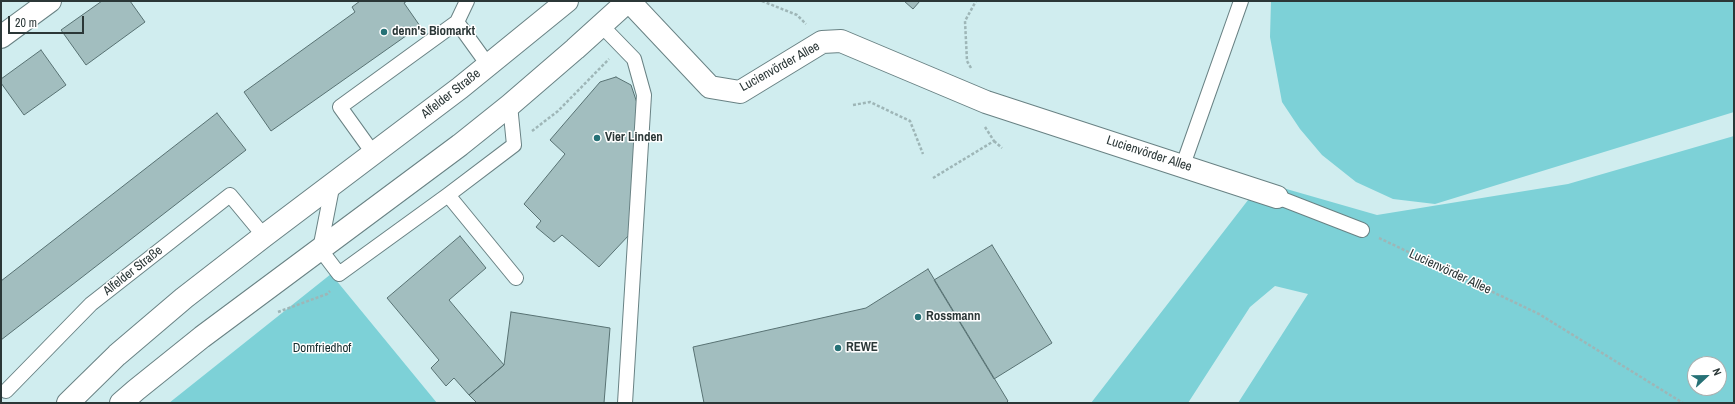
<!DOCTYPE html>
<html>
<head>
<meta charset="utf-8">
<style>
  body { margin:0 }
  #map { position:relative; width:1735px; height:404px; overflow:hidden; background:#d0edef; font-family:"Archivo Narrow",sans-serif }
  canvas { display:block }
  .frame { position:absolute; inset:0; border:2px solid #2b3737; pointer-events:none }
  .north { position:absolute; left:1687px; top:356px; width:40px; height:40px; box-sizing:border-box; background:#fff; border:1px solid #aaafaf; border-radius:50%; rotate:68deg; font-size:11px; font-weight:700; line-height:16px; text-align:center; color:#2b3737 }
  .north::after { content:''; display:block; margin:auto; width:14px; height:18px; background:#267176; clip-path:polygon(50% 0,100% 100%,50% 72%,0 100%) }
  .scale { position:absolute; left:8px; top:16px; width:76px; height:18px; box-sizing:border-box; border:2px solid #2b3737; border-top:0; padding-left:5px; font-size:12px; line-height:14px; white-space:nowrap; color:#2b3737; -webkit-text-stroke:3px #fff; paint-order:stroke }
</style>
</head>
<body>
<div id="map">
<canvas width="1735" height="404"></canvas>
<div class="frame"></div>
<div class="north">N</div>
<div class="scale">20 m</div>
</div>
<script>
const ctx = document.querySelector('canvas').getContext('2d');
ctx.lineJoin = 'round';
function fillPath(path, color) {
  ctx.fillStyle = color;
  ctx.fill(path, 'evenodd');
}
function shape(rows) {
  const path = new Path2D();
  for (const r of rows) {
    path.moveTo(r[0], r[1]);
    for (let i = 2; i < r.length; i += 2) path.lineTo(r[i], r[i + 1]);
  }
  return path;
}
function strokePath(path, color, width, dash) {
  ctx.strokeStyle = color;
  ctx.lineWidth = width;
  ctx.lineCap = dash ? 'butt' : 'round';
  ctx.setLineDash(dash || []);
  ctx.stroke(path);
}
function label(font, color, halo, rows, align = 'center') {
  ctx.font = font + ' "Archivo Narrow",sans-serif';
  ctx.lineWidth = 3;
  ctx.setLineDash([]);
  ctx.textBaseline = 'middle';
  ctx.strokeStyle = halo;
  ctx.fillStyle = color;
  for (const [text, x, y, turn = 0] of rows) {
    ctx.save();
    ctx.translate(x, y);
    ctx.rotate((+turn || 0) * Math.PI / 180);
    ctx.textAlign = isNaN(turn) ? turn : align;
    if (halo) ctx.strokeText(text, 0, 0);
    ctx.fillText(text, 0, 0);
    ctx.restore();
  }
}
fillPath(shape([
  [1271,1,1734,1,1734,112,1435,204,1393,199,1356,182,1322,155,1300,129,1282,102,1270,37],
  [1734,136,1734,403,1238,403,1308,294,1275,286,1250,307,1188,403,1091,403,1262,182,1377,215,1568,184],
  [1695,364,1719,364,1719,388,1695,388],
  [331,274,437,403,169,403]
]), '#7dd1d7');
const building = shape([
  [102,1,130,1,145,22,86,65,61,30,102,1],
  [360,1,407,1,404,3,420,26,271,131,244,92,355,12,352,7,360,1],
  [904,1,920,1,913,9,904,1],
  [41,50,66,85,24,115,1,83,1,79,41,50],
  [616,77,631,85,637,103,629,235,599,267,562,235,554,242,536,227,541,221,524,204,565,154,550,140,600,82,616,77],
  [217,113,246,150,1,340,1,281,217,113],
  [460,236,486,268,449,300,504,365,469,395,454,378,446,386,431,368,439,360,387,298,460,236],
  [992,245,1052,343,994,379,934,280,992,245],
  [928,269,1008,401,1006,403,704,403,693,347,866,308,928,269],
  [511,312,610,328,604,403,477,403,469,395,504,365,511,312]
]);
fillPath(building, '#a2bebf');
strokePath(building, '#587273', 1);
const service = shape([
  [467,1,457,22,488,65],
  [601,25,634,59,644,95,625,403],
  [373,153,340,107,457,22],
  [1183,165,1241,1],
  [333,183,320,249,339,274,448,195,514,145,510,105],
  [448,195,516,278],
  [1277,197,1362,230],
  [6,391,91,304,230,195,264,236]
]);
const minor = shape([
  [629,1,710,87,740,92,822,42,841,41,986,102,1277,197],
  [1,37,50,1]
]);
const primary = shape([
  [68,403,117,355,184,298,264,236,460,88,567,1],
  [121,403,136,390,202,337,460,145,510,105,575,49,628,1]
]);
strokePath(service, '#698284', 16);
strokePath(minor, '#698284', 24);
strokePath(primary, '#698284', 24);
strokePath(shape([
  [762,1,797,15,806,24],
  [971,68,967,61,965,21,976,1],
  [853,105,870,102,910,121,923,154],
  [532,131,558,111,609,59],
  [994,141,1002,148],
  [933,178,994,141,985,127],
  [1379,238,1539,314,1683,403],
  [278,312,327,294,330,291]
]), '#9eb6b7', 2.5, [3, 2]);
strokePath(service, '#fff', 14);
strokePath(minor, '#fff', 22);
strokePath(primary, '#fff', 22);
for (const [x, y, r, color] of [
  [384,32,4,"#267176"],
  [597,138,4,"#267176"],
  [918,317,4,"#267176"],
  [838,348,4,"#267176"]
]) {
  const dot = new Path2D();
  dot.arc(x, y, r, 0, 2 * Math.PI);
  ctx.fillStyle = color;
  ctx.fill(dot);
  strokePath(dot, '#fff', 1.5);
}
label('bold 13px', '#2b3737', '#fff', [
  ["denn's Biomarkt",392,32],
  ["Vier Linden",605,138],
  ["Rossmann",926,317],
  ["REWE",846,348]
], 'left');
label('13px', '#2b3737', '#fff', [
  ["Lucienvörder Allee",780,67,-29],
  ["Alfelder Straße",451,94,-38],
  ["Lucienvörder Allee",1149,154,18],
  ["Alfelder Straße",133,271,-38],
  ["Lucienvörder Allee",1450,272,25]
]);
label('13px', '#172e2f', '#fff', [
  ["Domfriedhof",322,349]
]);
</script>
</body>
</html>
